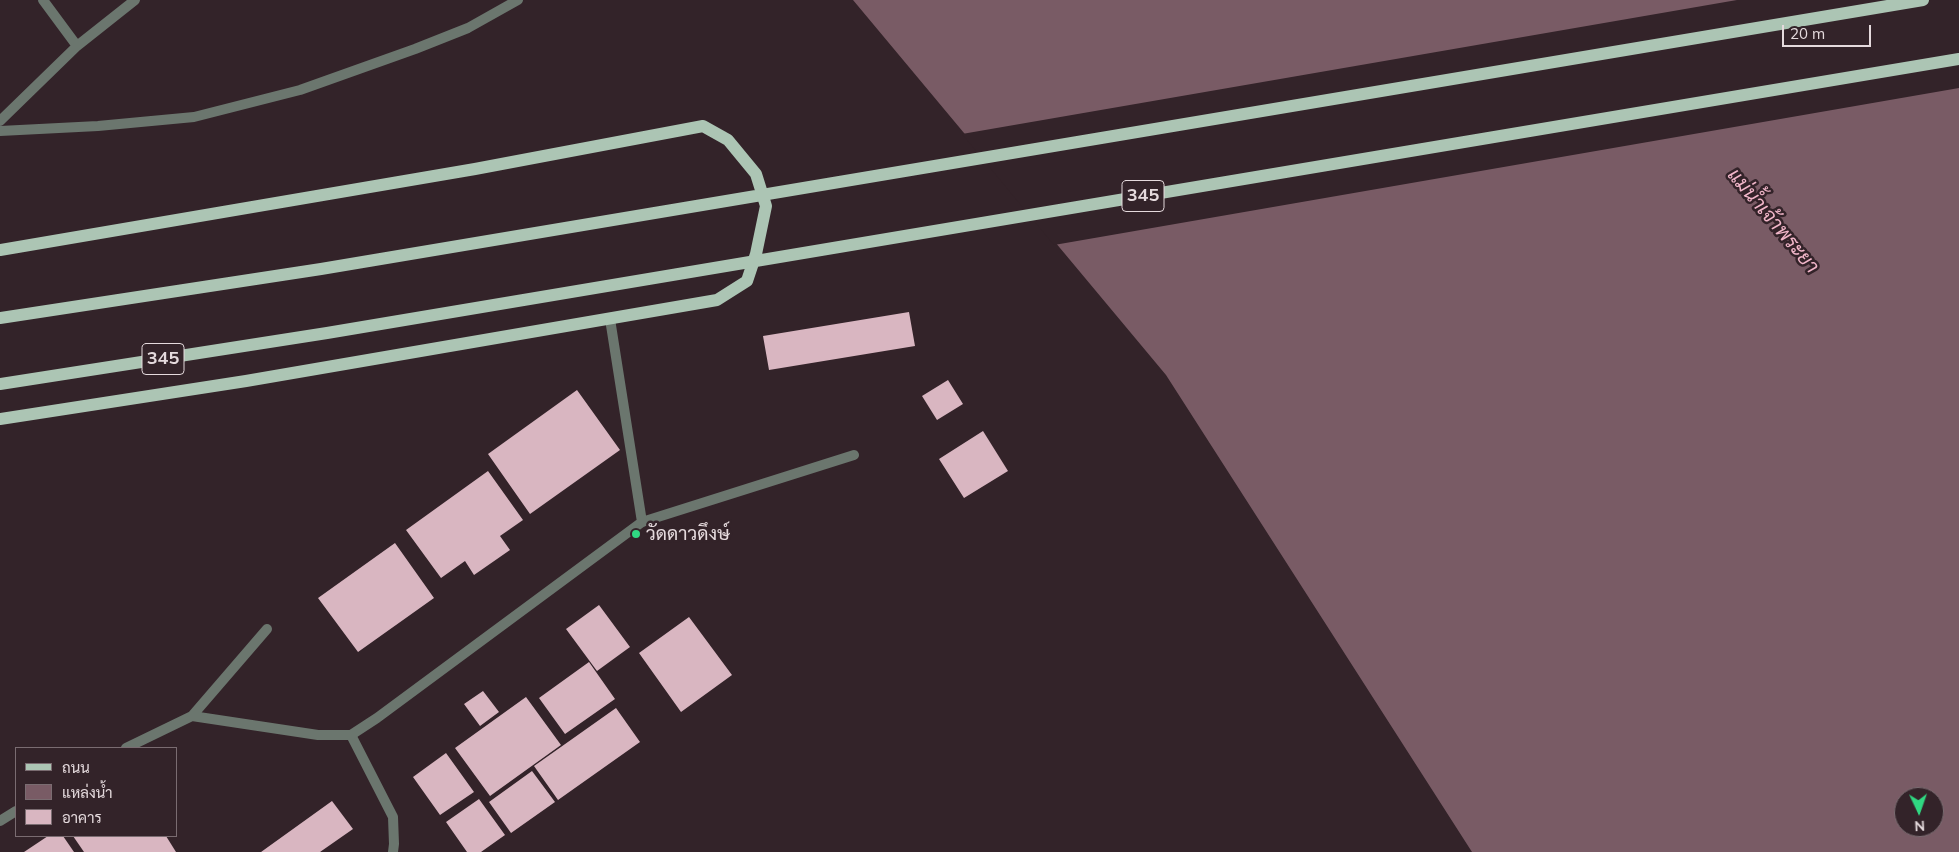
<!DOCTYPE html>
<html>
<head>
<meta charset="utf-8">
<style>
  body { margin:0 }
  #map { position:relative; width:1959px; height:852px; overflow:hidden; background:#332329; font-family:Mulish,Sarabun,sans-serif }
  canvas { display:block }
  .legend { position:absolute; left:15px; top:747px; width:162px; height:90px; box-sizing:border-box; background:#332329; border:1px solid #7a6c71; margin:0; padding:6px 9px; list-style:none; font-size:15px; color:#e5dadd }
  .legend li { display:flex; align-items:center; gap:10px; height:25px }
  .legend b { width:25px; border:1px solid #7a6c71 }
  .north { position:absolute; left:1894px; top:787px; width:50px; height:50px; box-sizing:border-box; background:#332329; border:1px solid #7a6c71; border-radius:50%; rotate:177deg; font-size:14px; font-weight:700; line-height:20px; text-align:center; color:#e5dadd }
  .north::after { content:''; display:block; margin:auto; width:18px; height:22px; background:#30d882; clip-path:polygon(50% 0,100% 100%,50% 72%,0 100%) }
  .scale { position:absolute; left:1782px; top:25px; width:89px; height:22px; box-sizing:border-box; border:2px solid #e5dadd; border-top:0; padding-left:6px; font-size:15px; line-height:18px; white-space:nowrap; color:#e5dadd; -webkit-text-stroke:4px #332329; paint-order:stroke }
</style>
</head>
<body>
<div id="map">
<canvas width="1959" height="852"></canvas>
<ul class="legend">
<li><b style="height:6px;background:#acc5b4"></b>ถนน</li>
<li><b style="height:14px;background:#795b65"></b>แหล่งน้ำ</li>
<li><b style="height:14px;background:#d9b6c1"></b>อาคาร</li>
</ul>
<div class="north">N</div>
<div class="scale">20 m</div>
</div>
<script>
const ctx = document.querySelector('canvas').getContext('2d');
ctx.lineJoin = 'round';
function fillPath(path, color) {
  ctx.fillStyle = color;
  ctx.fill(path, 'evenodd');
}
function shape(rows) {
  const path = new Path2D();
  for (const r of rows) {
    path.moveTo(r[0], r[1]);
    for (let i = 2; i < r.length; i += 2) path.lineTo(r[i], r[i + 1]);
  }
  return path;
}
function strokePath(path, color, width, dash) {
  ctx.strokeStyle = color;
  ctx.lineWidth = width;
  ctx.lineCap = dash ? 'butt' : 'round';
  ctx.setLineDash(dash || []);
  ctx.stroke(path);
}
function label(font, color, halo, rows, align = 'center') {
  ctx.font = font + ' Mulish,Sarabun,sans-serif';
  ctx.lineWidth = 5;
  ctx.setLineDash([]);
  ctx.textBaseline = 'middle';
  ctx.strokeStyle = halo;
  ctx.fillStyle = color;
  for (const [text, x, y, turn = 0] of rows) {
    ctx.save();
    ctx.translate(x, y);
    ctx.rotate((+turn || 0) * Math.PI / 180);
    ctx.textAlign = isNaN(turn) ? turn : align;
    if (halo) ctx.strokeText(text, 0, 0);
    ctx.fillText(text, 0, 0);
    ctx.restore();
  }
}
fillPath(shape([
  [853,0,1959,0,1959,852,1472,852,1166,375],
  [1904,797,1934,797,1934,827,1904,827]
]), '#795b65');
fillPath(shape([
  [1737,0,1959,0,1959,88,1054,245,962,134]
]), '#332329');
fillPath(shape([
  [909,312,915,346,769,370,763,336],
  [948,380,963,404,937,420,922,396],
  [577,390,620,450,530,514,488,454],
  [983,431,1008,471,964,498,939,459],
  [488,471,523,520,500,536,510,550,474,575,465,561,441,578,406,530],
  [395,543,434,598,358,652,318,598],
  [599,605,630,647,597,671,566,629],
  [689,617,732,675,681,712,639,653],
  [589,662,615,699,565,734,539,698],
  [483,691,499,712,480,726,464,704],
  [526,697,561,745,490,796,455,748],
  [616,708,640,742,558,800,534,766],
  [446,753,474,792,440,815,413,777],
  [532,771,555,802,511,833,489,802],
  [479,799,505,835,481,852,467,852,446,822],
  [332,801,353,829,320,852,261,852],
  [48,836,63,836,74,852,24,852],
  [73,836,166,836,176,852,84,852]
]), '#d9b6c1');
strokePath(shape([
  [43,0,77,46],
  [0,121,77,46,135,0],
  [0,131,98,126,194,117,300,90,415,49,468,28,518,0],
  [642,522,854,455],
  [351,735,393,817,394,844,393,852]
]), '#6b766e', 10);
strokePath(shape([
  [192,716,267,629],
  [126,748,192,716,318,735,351,735,377,718,642,522,610,319],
  [0,821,16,811]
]), '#6b766e', 10);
strokePath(shape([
  [0,250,475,169,703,126,728,140,756,174,766,206,756,254,747,281,717,300,246,381,0,419],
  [0,318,321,269,1923,0],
  [0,384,327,333,1959,59]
]), '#acc5b4', 12);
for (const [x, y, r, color] of [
  [636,534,5,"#30d882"]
]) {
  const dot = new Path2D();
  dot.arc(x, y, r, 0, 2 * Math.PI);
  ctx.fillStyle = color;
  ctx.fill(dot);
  strokePath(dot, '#332329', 2);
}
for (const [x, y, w] of [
  [1143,196,42],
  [163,359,42]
]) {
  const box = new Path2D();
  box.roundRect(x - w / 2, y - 15.5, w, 31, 4);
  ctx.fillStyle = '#332329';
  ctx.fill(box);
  strokePath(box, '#e5dadd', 1);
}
label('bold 18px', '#e5dadd', null, [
  ["345",1143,196],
  ["345",163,359]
]);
label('19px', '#e5dadd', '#332329', [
  ["วัดดาวดึงษ์",646,534]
], 'left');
label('italic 20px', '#f1b6c9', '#332329', [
  ["แม่น้ำเจ้าพระยา",1773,221,50]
]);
</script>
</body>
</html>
